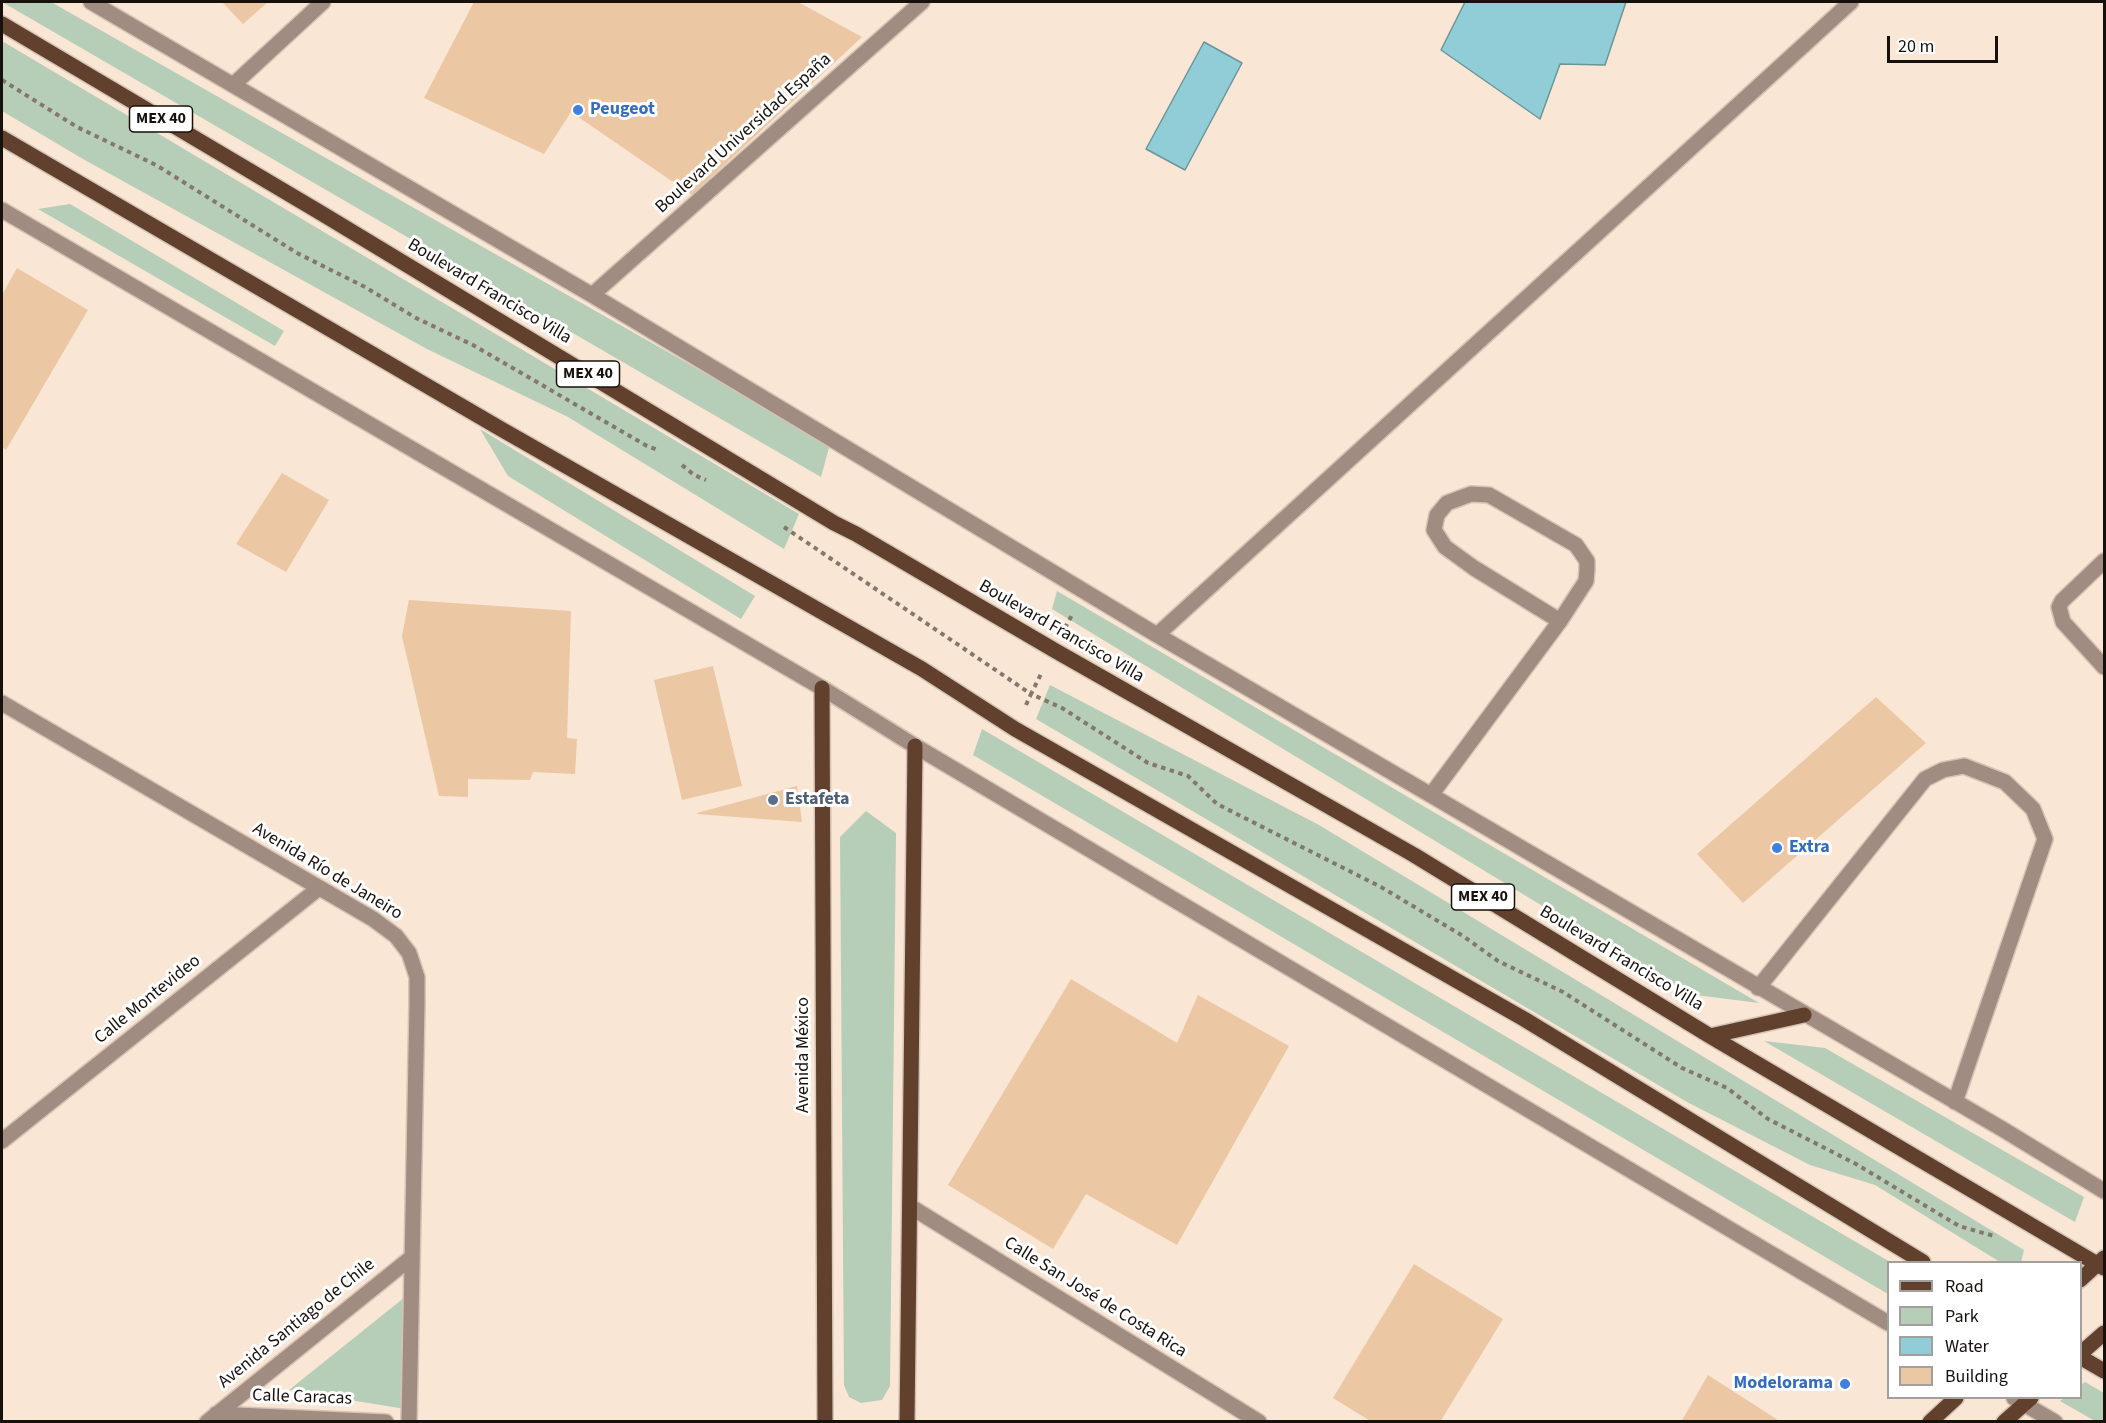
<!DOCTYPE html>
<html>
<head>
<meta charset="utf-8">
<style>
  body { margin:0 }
  #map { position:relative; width:2106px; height:1423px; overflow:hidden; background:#f9e6d5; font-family:"Source Sans 3",sans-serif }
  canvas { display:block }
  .frame { position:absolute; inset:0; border:3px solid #17110b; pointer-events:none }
  .legend { position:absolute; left:1887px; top:1261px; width:195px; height:138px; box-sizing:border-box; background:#fff; border:2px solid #a2a09d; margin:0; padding:8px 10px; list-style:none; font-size:18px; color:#17110b }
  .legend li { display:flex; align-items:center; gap:12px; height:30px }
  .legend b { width:30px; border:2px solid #a2a09d }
  .scale { position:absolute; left:1887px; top:36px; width:111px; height:27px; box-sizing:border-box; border:3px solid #17110b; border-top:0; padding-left:8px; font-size:18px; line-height:21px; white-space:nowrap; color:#17110b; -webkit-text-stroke:4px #fff; paint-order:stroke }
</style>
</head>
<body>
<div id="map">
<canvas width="2106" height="1423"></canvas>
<div class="frame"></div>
<ul class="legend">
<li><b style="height:8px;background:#61412e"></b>Road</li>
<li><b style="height:16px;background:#b6cdb8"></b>Park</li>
<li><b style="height:16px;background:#90cdd7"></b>Water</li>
<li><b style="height:16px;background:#ecc7a3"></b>Building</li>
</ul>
<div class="scale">20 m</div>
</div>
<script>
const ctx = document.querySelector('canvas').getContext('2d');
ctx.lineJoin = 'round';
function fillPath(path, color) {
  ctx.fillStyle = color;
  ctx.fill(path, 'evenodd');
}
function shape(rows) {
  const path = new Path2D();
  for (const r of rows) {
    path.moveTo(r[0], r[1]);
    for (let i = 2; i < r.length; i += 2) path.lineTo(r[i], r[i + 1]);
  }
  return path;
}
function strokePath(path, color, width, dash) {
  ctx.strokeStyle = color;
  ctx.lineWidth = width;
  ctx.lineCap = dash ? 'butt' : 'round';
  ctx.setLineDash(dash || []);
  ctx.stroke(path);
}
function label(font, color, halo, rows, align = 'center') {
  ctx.font = font + ' "Source Sans 3",sans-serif';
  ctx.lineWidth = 6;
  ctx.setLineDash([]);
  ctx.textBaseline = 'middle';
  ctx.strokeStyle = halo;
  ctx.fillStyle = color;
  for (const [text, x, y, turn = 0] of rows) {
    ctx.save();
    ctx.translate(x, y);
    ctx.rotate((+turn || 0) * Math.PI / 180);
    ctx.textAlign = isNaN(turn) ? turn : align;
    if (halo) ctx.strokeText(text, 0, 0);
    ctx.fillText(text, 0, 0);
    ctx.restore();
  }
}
fillPath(shape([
  [2,2,51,2,830,444,821,477],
  [2,41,799,514,784,549,568,417,427,349,83,159,2,111],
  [70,204,284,331,275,346,38,209],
  [480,429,755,596,741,619,508,476],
  [1057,591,1759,1003,1688,994,1052,609],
  [1050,685,1319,825,2024,1250,2021,1262,2000,1262,1875,1185,1810,1165,1687,1102,1036,719],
  [982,729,1890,1262,1888,1262,1888,1294,973,755],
  [866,811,896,833,890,1386,882,1400,861,1403,849,1397,844,1385,840,837],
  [1764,1041,1825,1048,2084,1197,2075,1222],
  [405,1297,405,1409,289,1390],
  [2085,1382,2104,1393,2104,1421,2095,1421,2060,1401,2064,1398,2080,1398,2081,1385]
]), '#b6cdb8');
const water = shape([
  [1465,2,1626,2,1605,65,1560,64,1540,119,1441,50,1465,2],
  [1204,42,1242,63,1185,170,1146,149,1204,42]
]);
fillPath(water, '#90cdd7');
strokePath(water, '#6c959a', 1.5);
fillPath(shape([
  [222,2,268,2,243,24],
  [474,2,798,2,862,37,692,195,571,112,544,154,424,98],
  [17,268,88,310,6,450,2,447,2,295],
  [282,473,329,500,286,572,236,544],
  [409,600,571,611,567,738,577,739,575,774,533,772,530,780,468,779,468,797,439,796,402,636],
  [713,666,742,786,682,800,654,680],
  [1876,697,1926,743,1743,903,1697,854],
  [797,786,802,822,697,814,697,813],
  [1071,979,1177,1043,1198,995,1289,1046,1177,1245,1086,1194,1053,1249,948,1185],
  [1414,1264,1503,1319,1440,1422,1372,1422,1333,1398],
  [1708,1375,1781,1422,1681,1422]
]), '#ecc7a3');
const minor = shape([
  [91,2,592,295,1157,635,2004,1130,2104,1191],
  [233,85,323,2],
  [2,210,822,688,915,746,1888,1323],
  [592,295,922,2],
  [2104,561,2062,601,2059,607,2063,622,2104,667],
  [1157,635,1851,2],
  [2,703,373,919,396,936,409,953,417,977,417,1004,409,1422],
  [1431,795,1560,621,1586,581,1587,570,1587,561,1576,545,1489,495,1471,494,1447,503,1437,515,1434,530,1445,547,1474,568,1560,621],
  [1758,988,1925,779,1943,770,1964,766,2005,782,2033,809,2045,839,1955,1102],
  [2,1141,319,888],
  [911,1207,1259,1422],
  [2014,1398,2055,1422],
  [216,1414,386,1422],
  [207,1422,412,1257]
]);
const major = shape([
  [2,24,321,213,834,523,856,534,1054,650,1414,855,1710,1036,2104,1268],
  [2,138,501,429,922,669,1015,729,1524,1019,1923,1262],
  [822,688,825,1422],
  [1710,1036,1804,1015],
  [2080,1280,2104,1258],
  [2080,1354,2104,1333],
  [2080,1357,2104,1371],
  [907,1422,915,746],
  [1930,1422,1956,1398],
  [2004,1422,2031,1398]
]);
strokePath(minor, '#d5c4b5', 18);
strokePath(major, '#d5c4b5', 18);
strokePath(shape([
  [2,80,77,127,156,165,297,253,365,287,416,318,473,345,647,446,658,450],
  [682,465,694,475,706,480],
  [784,527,1031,694,1042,672],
  [1065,628,1073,613],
  [1026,705,1031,694,1062,708,1148,763,1188,776,1217,804,1381,887,1463,936,1498,961,1563,992,1682,1068,1727,1088,1768,1119,1856,1164,1959,1226,1994,1236]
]), '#84776c', 4, [4.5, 4.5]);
strokePath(minor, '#a08c81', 15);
strokePath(major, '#61412e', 15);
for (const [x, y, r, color] of [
  [578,110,6,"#3f7fe0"],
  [773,800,6,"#5c6f8a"],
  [1777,848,6,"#3f7fe0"],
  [1845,1384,6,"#3f7fe0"]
]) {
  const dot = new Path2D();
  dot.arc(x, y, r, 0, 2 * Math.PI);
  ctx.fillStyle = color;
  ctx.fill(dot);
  strokePath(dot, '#fff', 2);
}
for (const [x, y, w] of [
  [161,119,63],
  [588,374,63],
  [1483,897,63]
]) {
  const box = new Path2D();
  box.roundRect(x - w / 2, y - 13, w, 26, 4.5);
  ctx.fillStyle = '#fff';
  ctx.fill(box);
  strokePath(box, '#17110b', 1.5);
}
label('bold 16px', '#17110b', null, [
  ["MEX 40",161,119],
  ["MEX 40",588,374],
  ["MEX 40",1483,897]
]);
label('bold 18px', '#366cbe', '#fff', [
  ["Peugeot",590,110],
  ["Extra",1789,848],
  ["Modelorama",1833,1384,"right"]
], 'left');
label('18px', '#17110b', '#fff', [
  ["Boulevard Universidad España",744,134,-42],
  ["Boulevard Francisco Villa",489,292,31],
  ["Boulevard Francisco Villa",1061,632,30],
  ["Avenida Río de Janeiro",327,872,31],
  ["Boulevard Francisco Villa",1621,959,31],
  ["Calle Montevideo",148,1000,-39],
  ["Avenida México",804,1055,-90],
  ["Calle San José de Costa Rica",1095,1298,32],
  ["Avenida Santiago de Chile",297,1324,-39],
  ["Calle Caracas",302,1398,2]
]);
label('bold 18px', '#4e5e75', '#fff', [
  ["Estafeta",785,800]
], 'left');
</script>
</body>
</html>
